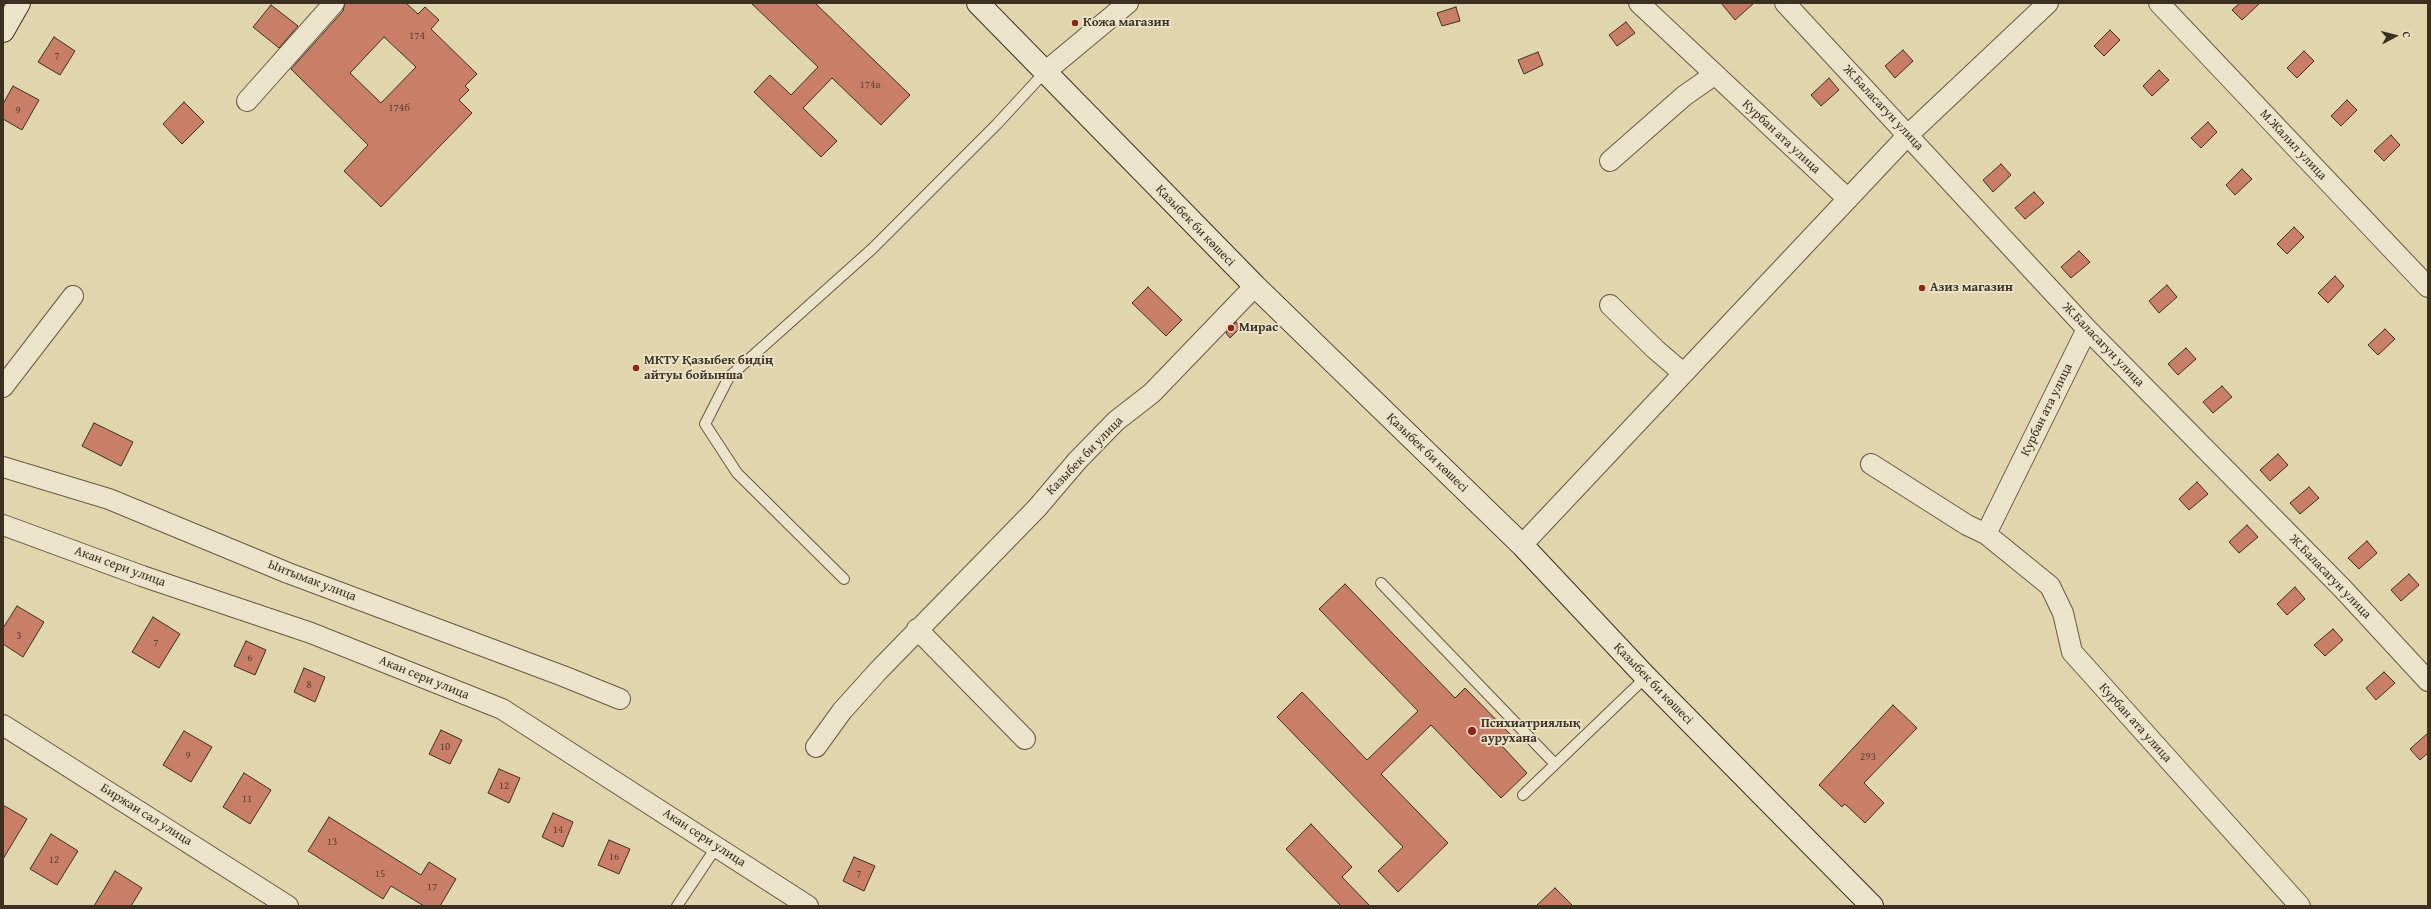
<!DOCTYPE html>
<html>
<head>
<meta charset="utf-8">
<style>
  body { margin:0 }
  #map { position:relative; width:2431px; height:909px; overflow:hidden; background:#e1d5ad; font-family:"Gentium Book Plus",serif }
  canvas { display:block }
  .frame { position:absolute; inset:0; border:4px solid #3c3021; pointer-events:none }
  .north { position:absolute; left:2375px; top:16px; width:40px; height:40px; -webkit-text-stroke:3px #ece4ca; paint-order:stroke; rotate:83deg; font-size:11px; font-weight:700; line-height:16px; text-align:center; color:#3c3021 }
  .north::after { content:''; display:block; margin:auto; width:14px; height:18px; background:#3c3021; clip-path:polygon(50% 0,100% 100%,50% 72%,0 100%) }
</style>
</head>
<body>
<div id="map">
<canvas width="2431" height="909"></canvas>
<div class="frame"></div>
<div class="north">С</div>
</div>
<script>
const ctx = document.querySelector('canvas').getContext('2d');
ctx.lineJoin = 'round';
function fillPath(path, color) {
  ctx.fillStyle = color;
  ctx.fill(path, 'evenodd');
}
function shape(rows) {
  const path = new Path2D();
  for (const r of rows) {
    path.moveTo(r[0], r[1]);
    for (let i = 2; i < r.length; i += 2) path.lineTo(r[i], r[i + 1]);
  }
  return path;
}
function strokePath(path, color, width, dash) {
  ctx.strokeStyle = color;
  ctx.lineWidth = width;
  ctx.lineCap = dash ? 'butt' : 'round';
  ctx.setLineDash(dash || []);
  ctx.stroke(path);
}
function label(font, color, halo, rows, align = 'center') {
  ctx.font = font + ' "Gentium Book Plus",serif';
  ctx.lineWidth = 3.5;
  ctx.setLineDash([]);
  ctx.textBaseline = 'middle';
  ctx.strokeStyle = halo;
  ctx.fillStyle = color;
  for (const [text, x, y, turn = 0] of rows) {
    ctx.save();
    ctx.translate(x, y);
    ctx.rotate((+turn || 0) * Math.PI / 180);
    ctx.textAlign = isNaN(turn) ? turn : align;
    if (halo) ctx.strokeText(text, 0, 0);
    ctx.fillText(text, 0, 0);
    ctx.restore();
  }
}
const building = shape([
  [345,3,406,3,418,14,425,7,439,20,431,29,477,74,465,86,469,90,459,100,472,113,381,207,344,171,368,145,291,69,343,11,345,3],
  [384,37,416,67,381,103,350,73,384,37],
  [751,3,815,3,910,95,881,125,832,78,803,108,837,141,821,157,754,92,770,75,791,95,818,67,751,3],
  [1721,3,1754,3,1735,20,1721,3],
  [2240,3,2260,3,2242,20,2232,10,2240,3],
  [271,5,298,26,279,48,253,27,271,5],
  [1456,7,1460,21,1442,26,1437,13,1456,7],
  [1626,22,1635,33,1617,46,1609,35,1626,22],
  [2110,30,2120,40,2104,56,2094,46,2110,30],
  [54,37,75,51,60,75,38,62,54,37],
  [1903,50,1913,61,1895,78,1885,66,1903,50],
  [2304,51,2314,61,2297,78,2287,68,2304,51],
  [1538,52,1543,65,1524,74,1518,60,1538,52],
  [2159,70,2169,80,2152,96,2143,86,2159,70],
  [1829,78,1839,90,1821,106,1811,95,1829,78],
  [13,86,39,100,22,130,3,119,3,104,13,86],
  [2347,100,2357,110,2341,126,2331,116,2347,100],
  [184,102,204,122,182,144,163,124,184,102],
  [2208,122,2217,132,2201,148,2191,138,2208,122],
  [2391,135,2400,145,2384,161,2374,151,2391,135],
  [2001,164,2011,175,1993,192,1983,180,2001,164],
  [2242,169,2252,179,2235,195,2226,185,2242,169],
  [2034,192,2044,203,2025,219,2015,208,2034,192],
  [2294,227,2304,237,2287,254,2277,244,2294,227],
  [2079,251,2090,262,2071,278,2061,267,2079,251],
  [2335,276,2344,286,2328,303,2318,293,2335,276],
  [2167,285,2177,297,2159,313,2149,301,2167,285],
  [1148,287,1182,320,1166,336,1132,303,1148,287],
  [1236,322,1241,327,1230,338,1226,333,1236,322],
  [2385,329,2395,339,2378,355,2368,345,2385,329],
  [2186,348,2196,359,2178,375,2168,364,2186,348],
  [2222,386,2232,397,2213,413,2203,402,2222,386],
  [94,423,133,442,121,466,82,446,94,423],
  [2278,454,2288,465,2270,481,2260,470,2278,454],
  [2197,482,2208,494,2189,510,2179,499,2197,482],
  [2309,487,2319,498,2300,514,2290,503,2309,487],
  [2247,525,2258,537,2239,553,2229,542,2247,525],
  [2367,541,2377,553,2359,569,2348,558,2367,541],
  [2409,574,2419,585,2401,601,2391,590,2409,574],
  [1345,584,1455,698,1465,688,1512,736,1502,746,1527,773,1501,798,1431,725,1381,774,1448,843,1398,892,1378,871,1403,847,1277,717,1302,692,1367,760,1418,711,1319,609,1345,584],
  [2295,587,2305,599,2287,615,2277,604,2295,587],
  [17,606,44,622,23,657,3,644,3,628,17,606],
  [153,617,180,634,159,668,132,652,153,617],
  [2333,629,2343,640,2325,656,2314,645,2333,629],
  [246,641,266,650,255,675,234,666,246,641],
  [304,668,325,677,315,702,294,692,304,668],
  [2384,672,2395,683,2376,700,2366,688,2384,672],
  [1893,705,1917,728,1864,783,1884,803,1865,823,1845,804,1842,807,1819,785,1893,705],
  [441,730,462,740,450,764,429,754,441,730],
  [184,731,212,747,191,782,163,765,184,731],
  [2428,733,2428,753,2420,760,2410,749,2428,733],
  [499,769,520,778,509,803,488,793,499,769],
  [244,773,271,790,250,824,223,807,244,773],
  [3,805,27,819,3,859,3,805],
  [553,813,573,822,563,847,542,837,553,813],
  [329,817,421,875,429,862,456,879,440,906,424,906,391,886,383,899,308,851,329,817],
  [1311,824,1352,867,1342,877,1370,906,1341,906,1286,849,1311,824],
  [51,834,78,851,57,885,30,869,51,834],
  [609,840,630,849,619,874,598,865,609,840],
  [854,857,875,866,864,891,843,881,854,857],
  [115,871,142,888,131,906,94,906,115,871],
  [1555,888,1573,906,1536,906,1555,888]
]);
fillPath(building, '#c97e67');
strokePath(building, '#3c3021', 1);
const lane = shape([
  [844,579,737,473,705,424,729,377,872,249,997,124,1045,72],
  [1381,583,1555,764],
  [1523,795,1646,677],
  [677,906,717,846]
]);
const street = shape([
  [1639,3,1848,199],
  [1785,3,2087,329,2343,589,2428,681],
  [2159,3,2428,287],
  [1045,72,1128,3],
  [247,101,334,3],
  [1610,161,1684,96,1714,75],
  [1610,305,1655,349,1683,373],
  [2087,329,1986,534,2050,586,2063,613,2072,652,2300,906],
  [3,387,73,296],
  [1871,464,1967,525,1986,534],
  [3,467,109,499,288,573,563,676,620,699],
  [3,525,142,576,311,633,502,709,808,906],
  [1522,545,1908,135,2048,3],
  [917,629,1025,739],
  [3,725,288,906],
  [816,747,842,711,878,671,1037,508,1077,461,1116,421,1152,393,1255,286]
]);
const secondary = shape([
  [978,3,1255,286,1522,545,1646,677,1872,906],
  [3,31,19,3]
]);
strokePath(lane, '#655944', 12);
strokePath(street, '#655944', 22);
strokePath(secondary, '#3c3021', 24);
strokePath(lane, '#ece4ca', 10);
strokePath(street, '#ece4ca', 20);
strokePath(secondary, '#ece4ca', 22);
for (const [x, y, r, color] of [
  [1075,23,4,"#8f2418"],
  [1922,288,4,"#8f2418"],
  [1231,328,4,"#8f2418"],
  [636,368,4,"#8f2418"],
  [1472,731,5,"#8f2418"]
]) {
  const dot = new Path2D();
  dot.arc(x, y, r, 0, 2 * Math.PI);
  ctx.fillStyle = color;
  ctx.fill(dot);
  strokePath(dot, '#ece4ca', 1.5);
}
label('11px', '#5f4432', null, [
  ["174",417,36],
  ["7",57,56],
  ["174а",870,85],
  ["174б",399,108],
  ["9",18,111],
  ["3",19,636],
  ["7",156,643],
  ["6",250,658],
  ["8",309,685],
  ["10",445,747],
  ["9",188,756],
  ["293",1868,757],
  ["12",504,786],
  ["11",247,799],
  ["14",558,830],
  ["13",332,842],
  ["16",614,857],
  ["12",54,860],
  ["15",380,874],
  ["7",859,874],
  ["17",432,887]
]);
label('bold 13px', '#3c3021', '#ece4ca', [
  ["Кожа магазин",1083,23],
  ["Азиз магазин",1930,288],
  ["Мирас",1239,328],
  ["МКТУ Қазыбек бидің",644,361],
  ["айтуы бойынша",644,376],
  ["Психиатриялық",1481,724],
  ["аурухана",1481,739]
], 'left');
label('13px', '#3c3021', '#ece4ca', [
  ["Ж.Баласагун улица",1883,108,47],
  ["Курбан ата улица",1781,137,43],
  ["М.Жалил улица",2293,145,47],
  ["Қазыбек би көшесі",1195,226,46],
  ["Ж.Баласагун улица",2103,345,46],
  ["Курбан ата улица",2047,410,-64],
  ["Қазыбек би көшесі",1427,453,44],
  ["Казыбек би улица",1085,456,-46],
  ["Акан сери улица",120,567,20],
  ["Ж.Баласагун улица",2330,577,46],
  ["Ынтымак улица",312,581,21],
  ["Акан сери улица",424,678,22],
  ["Қазыбек би көшесі",1653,684,46],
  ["Курбан ата улица",2135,723,48],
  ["Биржан сал улица",146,815,32],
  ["Акан сери улица",704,838,33]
]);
</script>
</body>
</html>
